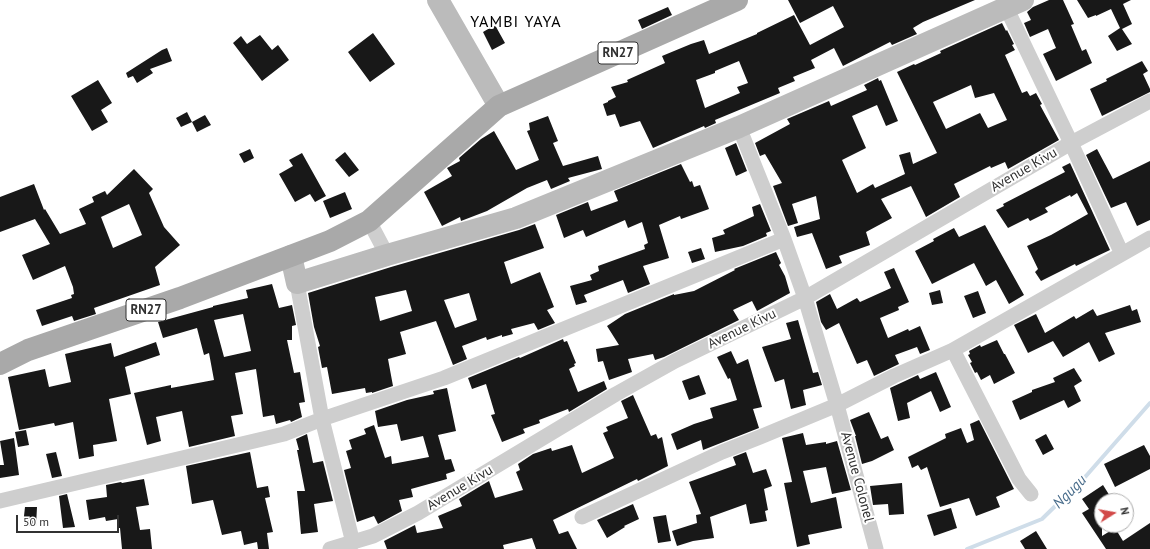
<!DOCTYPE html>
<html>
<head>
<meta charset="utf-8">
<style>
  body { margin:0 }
  #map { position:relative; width:1150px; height:549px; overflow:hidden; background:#fff; font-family:"PT Sans",sans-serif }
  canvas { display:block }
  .north { position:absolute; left:1094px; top:493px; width:40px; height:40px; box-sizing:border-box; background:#fff; border:1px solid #adadad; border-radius:50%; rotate:79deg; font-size:11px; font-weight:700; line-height:16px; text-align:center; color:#313131 }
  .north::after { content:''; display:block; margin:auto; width:14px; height:18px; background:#d24948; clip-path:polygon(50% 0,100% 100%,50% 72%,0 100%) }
  .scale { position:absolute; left:16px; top:515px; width:103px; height:18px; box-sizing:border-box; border:2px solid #313131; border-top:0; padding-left:5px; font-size:12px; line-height:14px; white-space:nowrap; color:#313131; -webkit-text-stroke:3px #fff; paint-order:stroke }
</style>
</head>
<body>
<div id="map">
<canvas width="1150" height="549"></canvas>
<div class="north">N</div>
<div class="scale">50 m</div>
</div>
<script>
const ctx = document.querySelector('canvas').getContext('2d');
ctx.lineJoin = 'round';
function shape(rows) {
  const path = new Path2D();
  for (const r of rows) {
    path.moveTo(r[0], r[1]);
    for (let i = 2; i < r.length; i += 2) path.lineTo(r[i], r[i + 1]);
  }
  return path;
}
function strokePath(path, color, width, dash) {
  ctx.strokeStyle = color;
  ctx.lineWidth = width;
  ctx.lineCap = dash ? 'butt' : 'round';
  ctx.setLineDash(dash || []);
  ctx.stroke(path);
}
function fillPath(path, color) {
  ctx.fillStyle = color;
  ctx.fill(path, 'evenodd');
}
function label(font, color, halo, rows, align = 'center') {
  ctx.font = font + ' "PT Sans",sans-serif';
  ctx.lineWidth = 4;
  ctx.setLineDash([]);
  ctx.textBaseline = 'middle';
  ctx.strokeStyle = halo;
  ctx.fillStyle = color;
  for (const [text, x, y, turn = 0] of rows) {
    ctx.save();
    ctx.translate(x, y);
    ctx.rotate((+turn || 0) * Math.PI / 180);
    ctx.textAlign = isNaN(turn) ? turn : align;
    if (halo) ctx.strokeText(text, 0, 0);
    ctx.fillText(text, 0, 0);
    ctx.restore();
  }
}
strokePath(shape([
  [967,549,1042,519,1086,476,1150,403]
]), '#cfdde9', 4);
fillPath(shape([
  [788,0,975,0,923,22,913,28,917,34,892,45,890,42,843,66,834,48,811,60,815,68,793,77,795,81,778,88,780,93,715,120,716,123,705,128,704,126,653,148,640,121,620,127,615,114,607,116,603,104,608,102,608,101,616,97,611,87,628,82,627,80,665,63,662,56,691,44,704,40,709,54,757,34,757,33,794,15,810,45,844,27,833,6,800,23],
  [739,61,748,83,737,87,740,93,705,108,696,80,715,73,715,71],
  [1049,0,1063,0,1074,24,1071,25,1082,51,1086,49,1092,63,1056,81,1043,54,1056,48,1048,29,1030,37,1024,23,1031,20,1027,12,1033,7],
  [1077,0,1131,0,1123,4,1132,24,1122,29,1132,44,1117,51,1108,36,1120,28,1111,9,1096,16,1096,15,1088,18],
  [668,7,672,15,642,29,638,20],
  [1002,23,1006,31,1007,30,1014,44,1012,45,1015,50,1005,55,1022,93,1027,91,1030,96,1036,93,1042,104,1040,105,1059,140,1008,169,1005,162,991,168,990,166,954,184,960,197,926,217,911,186,881,199,892,218,866,232,870,245,839,256,842,263,826,269,812,233,797,237,794,227,820,219,816,196,792,204,798,223,788,226,773,186,782,183,765,154,760,156,755,143,790,124,787,119,829,101,831,106,867,90,864,85,878,78,879,81,881,80,898,121,886,126,877,105,852,116,866,148,842,160,857,193,873,184,875,188,905,174,899,155,910,152,913,164,937,153,897,72,914,64,915,65,941,53,940,51],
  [971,85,975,98,994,93,1007,120,988,128,980,113,946,129,933,102],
  [495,25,505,43,492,50,483,32],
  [373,33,395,64,370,82,348,52],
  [260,35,272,50,278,45,289,60,262,81,233,43,241,36,247,44],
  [167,48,172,61,150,69,153,73,137,83,133,76,128,78,126,73,162,50],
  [1142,61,1148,71,1143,74,1150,89,1150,92,1102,116,1090,89,1107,81,1106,79],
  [98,80,112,103,101,110,108,122,92,131,71,96],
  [187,112,192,122,181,127,176,118],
  [205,115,211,125,197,132,192,122],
  [548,116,558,141,553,143,563,166,598,156,602,169,568,178,570,181,551,189,547,180,527,188,487,211,461,221,460,217,442,226,424,192,452,176,447,168,460,161,459,158,481,139,494,131,516,170,539,160,527,131,530,130,529,123],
  [736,143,747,171,736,176,725,148],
  [250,149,254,158,244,163,239,154],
  [1097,149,1113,179,1150,161,1150,220,1137,226,1126,202,1111,208,1086,155],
  [345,152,359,170,349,177,335,160],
  [302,153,326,196,315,202,310,194,295,202,279,174,293,166,289,160],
  [1070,163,1110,250,1076,266,1075,264,1041,281,1035,272,1038,269,1027,246,1051,235,1088,214,1077,193,1071,197,1070,195,1045,208,1048,212,1030,221,1028,218,1008,228,996,210,1004,206,1003,204,1065,172,1062,167],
  [681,164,690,182,692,181,694,187,700,185,709,209,681,219,680,216,659,225,669,258,643,266,650,284,628,293,623,280,584,295,587,302,576,305,570,286,592,280,590,275,599,271,598,266,645,249,644,245,648,243,642,222,628,228,625,220,586,237,583,230,564,238,556,215,588,202,591,211,618,201,614,191],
  [134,169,153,189,149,193,164,227,180,245,155,267,160,285,94,308,96,314,74,321,72,316,42,326,36,310,72,298,71,295,74,294,73,287,65,266,33,280,22,255,50,244,35,219,0,232,0,197,34,184,44,210,45,209,60,234,86,224,79,209,94,202,92,197,105,191,107,195],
  [129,204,142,235,113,248,101,217],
  [345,192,352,209,330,218,323,201],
  [760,204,771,231,766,233,767,236,743,246,715,252,712,238,725,234,723,230,754,216,752,207],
  [535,224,544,248,504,262,511,284,540,272,554,307,547,310,555,323,538,330,534,323,511,329,513,334,502,337,502,335,487,340,486,337,462,346,467,359,453,365,436,321,400,332,406,354,388,359,393,386,372,393,372,392,366,393,365,388,332,394,327,367,322,368,318,347,320,346,314,327,308,293,391,267,519,230],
  [406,290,412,311,380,321,375,297],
  [469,293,477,320,455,328,444,300],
  [985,225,1024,295,1009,304,996,280,986,286,974,263,932,284,915,251,934,241,933,239,954,228,959,237],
  [701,248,705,259,692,263,688,252],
  [776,252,781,263,779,265,785,276,790,293,757,311,752,301,733,310,739,320,664,357,655,360,653,354,628,359,632,372,609,380,603,361,598,362,596,349,619,345,607,326,625,314,674,294,674,295,694,291,735,270,734,269],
  [894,268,909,302,898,307,899,310,880,318,888,338,908,329,909,331,920,326,930,350,920,354,917,347,895,355,899,364,874,376,867,360,857,364,839,323,826,330,821,322,816,302,830,294,837,309,857,298,860,302,891,288,884,272],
  [272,284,279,308,292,305,296,325,292,326,292,340,287,340,294,373,300,372,305,402,299,403,302,417,291,422,290,420,276,424,274,415,263,417,256,369,235,373,243,414,231,416,235,436,189,447,182,411,156,417,161,441,147,445,134,393,171,385,171,388,214,380,209,353,204,355,197,328,163,338,158,322,213,307,213,306,248,298,246,290],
  [243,314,251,351,224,357,214,320],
  [940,290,943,303,932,305,929,293],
  [978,291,986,313,973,318,964,296],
  [1130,305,1132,311,1137,309,1141,322,1105,333,1115,354,1099,362,1089,342,1063,357,1053,341,1028,353,1014,325,1036,314,1045,333,1074,316,1076,319,1093,309,1097,316],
  [798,320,813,373,818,372,822,385,803,390,806,405,791,409,784,379,775,382,762,347,791,339,786,323],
  [563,339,564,342,567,341,576,363,574,364,575,366,569,369,578,392,604,381,607,389,569,412,568,409,539,420,540,423,523,429,525,433,502,442,491,415,495,414,486,384,472,389,468,378,519,357,520,358],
  [997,340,1004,354,1005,354,1015,373,994,384,990,375,981,380,977,372,975,373,970,363,972,362,968,355,970,354,969,351,980,345,981,347],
  [156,342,160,355,125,367,131,394,109,399,117,441,93,445,94,456,79,459,73,422,55,426,54,423,19,430,8,377,45,369,49,387,71,382,65,354,111,343,114,357],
  [731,351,737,364,748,359,762,407,753,409,759,428,703,450,701,440,677,450,671,434,694,424,713,418,710,408,737,400,730,378,728,379,717,357],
  [1074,368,1082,381,1074,386,1081,401,1068,408,1064,400,1020,420,1012,401,1032,392,1032,390,1055,382,1053,378],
  [936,372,951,407,940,412,931,391,907,403,910,418,898,421,890,388,918,375,920,379],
  [699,375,706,394,689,400,682,381],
  [447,388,456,431,438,435,445,460,451,459,455,471,446,474,447,479,411,489,413,497,399,500,402,511,378,524,374,516,357,522,344,470,351,468,346,451,352,449,349,440,366,434,364,429,374,425,385,458,391,456,392,464,429,457,423,436,401,441,397,424,378,427,375,411,407,400,434,394,433,391],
  [633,395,651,436,656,434,658,439,662,437,668,466,638,481,637,479,553,520,559,534,568,531,577,549,536,549,532,538,503,545,504,549,387,549,384,541,415,525,417,533,443,528,438,516,462,506,459,499,489,481,495,498,523,490,516,472,520,470,518,464,533,454,551,448,552,451,572,445,582,473,614,458,603,433,608,431,606,427,628,418,621,401],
  [869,412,881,439,888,436,894,450,872,461,862,464,855,436,856,436,850,420],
  [979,420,1014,489,996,497,1000,507,976,516,969,498,940,507,927,467,921,470,918,465,912,468,908,457,946,438,945,434,961,428,967,443,974,440,970,424],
  [26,430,29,445,18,447,15,432],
  [803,433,806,445,826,442,826,444,837,441,851,490,832,494,826,467,803,471,811,503,836,497,842,528,808,535,810,544,797,547,784,483,792,482,791,477,782,438],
  [307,434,313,463,323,461,333,501,314,504,318,532,301,534,297,491,305,491,297,450,299,450,296,439],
  [1046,434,1054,449,1043,455,1035,440],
  [14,438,19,475,0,478,0,465,4,465,0,441],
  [1144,445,1150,456,1150,469,1115,487,1104,464],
  [56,452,62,476,52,478,46,454],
  [250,452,257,488,268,486,270,497,265,498,273,532,267,533,269,549,258,549,257,542,244,545,241,531,222,535,213,500,192,504,186,466],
  [746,452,753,473,766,469,772,486,764,489,768,510,765,511,767,521,750,524,746,504,710,517,714,538,693,541,677,546,672,531,697,523,696,515,701,514,689,482,736,465,733,457],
  [144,479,149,505,136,507,140,530,150,529,152,549,122,549,120,528,119,528,118,519,106,521,105,517,89,520,86,500,107,497,106,485,121,482,122,483],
  [902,483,904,514,889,515,888,504,873,505,870,486],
  [1103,485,1113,501,1102,501,1102,536,1115,528,1123,541,1150,523,1150,549,1106,549,1082,513,1089,509,1082,499],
  [67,494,75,527,63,528,59,496],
  [633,504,639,519,624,526,625,527,607,538,597,520],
  [25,507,37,507,36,526,23,525],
  [951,508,957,528,934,536,927,515],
  [666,515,671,541,658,543,653,517],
  [1036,531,1047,549,1025,549,1020,541]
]), '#181818');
strokePath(shape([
  [1006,7,1071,143,1122,254],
  [739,127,784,239,805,298,837,405,876,549],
  [369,221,387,255],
  [297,283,322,419,353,543],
  [953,350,1019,479,1031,494],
  [0,501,284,434,322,419,444,378,784,239],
  [582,517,722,452,760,437,837,405,894,376,953,350,1150,238],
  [330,549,373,536,418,513,616,394,675,361,805,298,1071,143,1150,101]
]), '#cecece', 15);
strokePath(shape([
  [438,0,499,106],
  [291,256,297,283,387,255,516,218,739,127,1023,0]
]), '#bbb', 22);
strokePath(shape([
  [0,364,28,350,180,298,330,241,369,221,499,106,737,0]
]), '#a9a9a9', 22);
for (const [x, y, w] of [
  [618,53,40],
  [146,310,40]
]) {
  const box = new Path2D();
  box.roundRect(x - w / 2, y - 11, w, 22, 3);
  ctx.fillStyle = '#fff';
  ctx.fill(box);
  strokePath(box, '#313131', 1);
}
label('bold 13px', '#313131', null, [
  ["RN27",618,53],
  ["RN27",146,310]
]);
label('14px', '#313131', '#fff', [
  ["Avenue Kivu",1024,170,-30],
  ["Avenue Kivu",742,329,-26],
  ["Avenue Colonel",857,477,75],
  ["Avenue Kivu",460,488,-31]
]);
label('italic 15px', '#476b8a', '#fff', [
  ["Ngugu",1070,492,-45]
]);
ctx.letterSpacing = '1px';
label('16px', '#000', '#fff', [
  ["YAMBI YAYA",516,22]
]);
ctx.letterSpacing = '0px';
</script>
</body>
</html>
